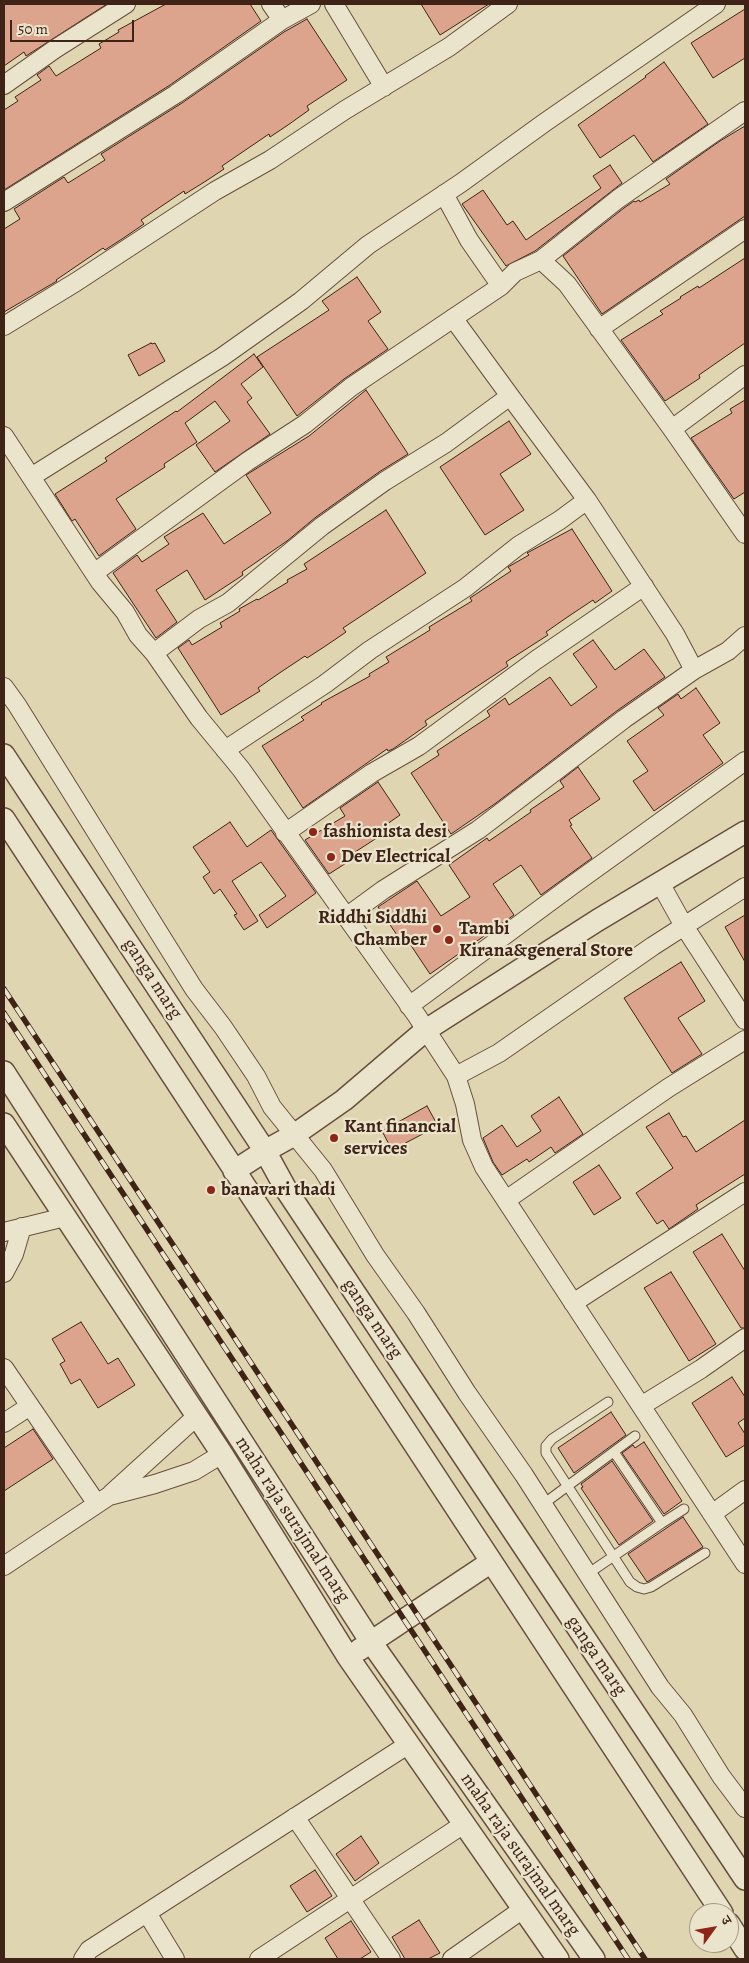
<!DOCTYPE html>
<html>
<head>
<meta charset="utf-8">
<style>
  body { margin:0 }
  #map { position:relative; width:749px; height:1963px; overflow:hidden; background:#e0d5b1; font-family:Alegreya,"Noto Serif Devanagari",serif }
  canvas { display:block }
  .frame { position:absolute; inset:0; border:5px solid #3e2316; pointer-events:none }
  .north { position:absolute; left:689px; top:1903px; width:50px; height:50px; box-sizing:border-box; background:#ebe4cc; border:1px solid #a69783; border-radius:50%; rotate:58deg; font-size:14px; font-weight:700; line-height:20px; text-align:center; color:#3e2316 }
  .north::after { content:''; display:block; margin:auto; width:18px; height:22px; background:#8f2418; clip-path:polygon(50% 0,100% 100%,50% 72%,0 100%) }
  .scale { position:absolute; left:10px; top:20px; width:124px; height:22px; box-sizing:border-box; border:2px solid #3e2316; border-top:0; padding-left:6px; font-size:15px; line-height:18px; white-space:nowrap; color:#3e2316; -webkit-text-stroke:4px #ebe4cc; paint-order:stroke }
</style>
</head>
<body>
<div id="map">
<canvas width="749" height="1963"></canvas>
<div class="frame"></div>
<div class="north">उ</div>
<div class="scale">50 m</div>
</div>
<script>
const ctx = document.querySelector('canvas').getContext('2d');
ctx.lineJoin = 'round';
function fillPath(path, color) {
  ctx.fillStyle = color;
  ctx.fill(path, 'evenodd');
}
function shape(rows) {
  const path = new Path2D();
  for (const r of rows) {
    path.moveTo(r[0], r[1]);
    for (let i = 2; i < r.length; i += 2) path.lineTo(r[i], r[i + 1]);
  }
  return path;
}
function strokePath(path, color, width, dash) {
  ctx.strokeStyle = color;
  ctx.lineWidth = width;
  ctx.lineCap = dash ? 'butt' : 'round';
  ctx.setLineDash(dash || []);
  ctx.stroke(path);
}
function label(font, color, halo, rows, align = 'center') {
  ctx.font = font + ' Alegreya,serif';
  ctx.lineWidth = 4.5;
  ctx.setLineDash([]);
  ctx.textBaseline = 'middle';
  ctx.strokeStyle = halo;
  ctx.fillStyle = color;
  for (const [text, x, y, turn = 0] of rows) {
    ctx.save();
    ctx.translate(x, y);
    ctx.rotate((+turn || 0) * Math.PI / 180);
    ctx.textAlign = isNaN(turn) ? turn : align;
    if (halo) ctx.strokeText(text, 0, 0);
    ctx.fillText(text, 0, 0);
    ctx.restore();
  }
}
const building = shape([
  [4,4,107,4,26,56,24,52,4,66,4,4],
  [166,4,250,4,261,21,170,85,4,190,4,110,18,101,15,97,41,80,37,75,49,66,56,76,101,48,99,44,119,32,118,30,166,4],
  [421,4,489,4,440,35,421,4],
  [745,9,745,58,713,78,691,43,745,9],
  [307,19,347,80,307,106,309,110,288,125,270,137,269,134,222,166,224,169,206,181,185,194,184,191,141,220,144,224,122,239,105,250,103,248,56,280,57,281,4,312,4,229,20,219,14,209,64,177,68,183,105,160,101,154,182,103,284,32,307,19],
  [664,62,708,124,653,162,634,135,600,158,578,125,646,77,645,76,664,62],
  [745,126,745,216,602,314,563,256,624,208,634,201,635,202,639,200,640,202,670,184,666,179,720,141,745,126],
  [610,165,622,183,535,251,506,266,462,204,483,190,507,225,513,221,526,240,601,188,593,176,610,165],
  [745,258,745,343,699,375,700,378,665,401,621,340,663,314,660,311,681,298,680,297,698,286,699,288,745,258],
  [357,277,381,312,368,321,388,349,344,379,297,416,257,357,329,310,322,301,357,277],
  [151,343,152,344,155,343,165,361,139,376,128,355,151,343],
  [254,354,263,367,241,384,252,398,247,402,270,434,215,472,196,445,230,421,215,401,185,423,197,442,164,464,165,467,116,499,136,529,99,556,75,519,72,521,55,494,107,461,105,458,176,411,177,412,254,354],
  [366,390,408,454,379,472,316,517,287,541,242,572,243,575,205,600,187,570,156,590,177,622,156,638,113,573,137,555,142,562,169,544,164,537,203,513,224,544,271,513,246,475,309,436,366,390],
  [745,400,745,492,734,499,691,438,732,413,730,409,745,400],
  [509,421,531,454,500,474,524,510,485,535,440,467,509,421],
  [386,510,426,573,343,628,346,632,324,647,307,658,305,656,278,674,258,688,260,691,221,715,178,648,189,640,192,645,222,627,220,623,240,611,239,609,257,599,258,600,288,582,287,580,307,569,304,564,386,510],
  [572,529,612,591,595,603,593,600,566,618,546,632,548,635,506,662,508,666,425,721,427,725,393,749,388,751,387,749,303,808,262,746,304,720,301,717,322,704,321,703,370,676,369,674,389,662,386,657,430,630,429,627,472,601,470,598,511,571,508,567,529,555,527,553,572,529],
  [593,640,615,670,644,649,665,677,618,710,496,803,451,834,411,773,439,755,437,751,490,716,487,711,505,698,509,705,550,677,571,706,597,687,573,654,593,640],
  [696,688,720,723,703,735,723,763,654,811,633,781,648,771,627,741,664,715,658,708,678,694,681,699,696,688],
  [578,767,600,799,569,820,572,825,570,826,592,858,541,895,521,865,493,884,514,915,430,974,404,935,399,938,378,907,417,881,441,916,470,897,449,865,487,838,489,841,531,812,530,810,564,787,560,781,578,767],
  [378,782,400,815,380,829,383,834,352,854,354,858,329,874,305,840,345,816,340,808,378,782],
  [230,822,247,847,271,830,316,893,267,928,259,915,286,896,261,862,232,881,258,921,244,930,234,915,237,914,220,889,214,894,203,877,210,872,193,847,230,822],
  [745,915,745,962,725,927,745,915],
  [681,962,705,1001,678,1018,702,1054,672,1073,624,998,681,962],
  [559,1097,583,1134,555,1153,551,1147,529,1162,527,1159,502,1175,493,1162,483,1138,502,1125,517,1147,541,1131,531,1116,559,1097],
  [427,1106,438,1126,392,1150,382,1131,427,1106],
  [669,1113,683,1137,686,1136,696,1152,745,1120,745,1174,696,1205,698,1209,669,1229,663,1220,657,1224,636,1193,673,1168,646,1127,669,1113],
  [599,1165,621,1198,594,1215,573,1182,599,1165],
  [722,1234,745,1271,745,1328,741,1328,693,1252,722,1234],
  [671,1272,716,1344,689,1361,644,1288,671,1272],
  [81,1322,108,1364,118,1358,135,1385,98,1408,80,1379,71,1384,60,1364,65,1361,52,1339,81,1322],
  [732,1377,745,1397,745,1418,738,1423,745,1434,745,1445,726,1457,692,1403,732,1377],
  [611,1412,626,1435,574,1473,558,1448,611,1412],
  [33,1429,53,1459,4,1491,4,1448,33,1429],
  [644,1442,682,1501,664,1514,622,1453,633,1445,635,1448,644,1442],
  [612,1461,653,1521,619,1545,581,1488,583,1487,581,1484,612,1461],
  [683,1517,703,1547,647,1582,628,1554,683,1517],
  [361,1836,379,1863,355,1881,336,1854,361,1836],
  [315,1870,332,1896,307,1912,290,1886,315,1870],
  [419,1920,440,1953,428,1959,405,1959,392,1937,419,1920],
  [351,1921,371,1952,360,1959,338,1959,325,1938,351,1921]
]);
fillPath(building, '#dda48d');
strokePath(building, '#3e2316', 1);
const service = shape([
  [608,1402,552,1439,546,1446,546,1453,630,1582,637,1587,644,1589,651,1587,705,1553],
  [614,1452,662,1523,684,1509],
  [542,1505,635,1436],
  [589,1573,662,1523]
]);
const minor = shape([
  [271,4,282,20,311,4],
  [334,4,384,87],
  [4,85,55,49,126,4],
  [444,194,469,240,501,286],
  [4,202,176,94,282,20],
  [541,260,567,284,672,429,745,534],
  [4,326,76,282,215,191,270,160,345,110,449,47,508,4],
  [599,329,745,229],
  [510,396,587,500],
  [672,429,745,375],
  [4,436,100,582,125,612,138,635,154,653,199,718,241,769,417,1016,456,1076,465,1104,472,1140,484,1167,745,1564],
  [31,477,222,357,301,301,368,245,461,183,544,123,716,4],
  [94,573,248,461,305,424,351,387,501,286,515,272,541,260,618,199,745,111],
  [154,653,199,619,228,603,322,526,385,481,446,443,510,396,453,318],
  [4,687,17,705,194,989,223,1027,256,1076,272,1107,323,1170,375,1255,416,1313,467,1393,524,1475,660,1687,683,1715,721,1776,745,1808],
  [225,750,325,684,370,650,465,588,518,546,560,520,587,500,675,634,694,670],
  [285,833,372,773,419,746,536,660,644,586],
  [660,883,684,926,745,1020],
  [346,917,383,890,478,830,624,719,694,670,728,651,745,636],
  [409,1006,574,884,745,761],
  [456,1076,499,1053,653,946,745,887],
  [506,1200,668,1088,745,1040],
  [4,1232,65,1217],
  [4,1273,14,1254,22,1227],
  [573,1303,745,1192],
  [4,1368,97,1504],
  [641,1406,701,1369,745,1338],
  [4,1423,30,1406],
  [111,1494,197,1416],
  [712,1514,745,1490],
  [4,1566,109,1496,155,1484,194,1471,222,1454],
  [295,1817,391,1959],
  [147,1913,175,1959],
  [83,1959,89,1950,409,1744],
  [259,1959,464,1824],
  [452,1959,523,1909]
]);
const tertiary = shape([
  [4,755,265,1151,287,1191,745,1879],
  [4,819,722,1913],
  [4,1072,371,1642,594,1959],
  [4,1124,222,1454,348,1657,558,1959],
  [234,1171,265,1151,294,1135,344,1100,426,1030,598,920,745,832],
  [359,1650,491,1562],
  [729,1924,745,1949]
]);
strokePath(service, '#66503d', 11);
strokePath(minor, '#66503d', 20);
strokePath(tertiary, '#66503d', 24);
strokePath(service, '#ebe4cc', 9);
strokePath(minor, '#ebe4cc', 18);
strokePath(tertiary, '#ebe4cc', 21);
const rail = shape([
  [4,989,645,1959],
  [4,1013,628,1959]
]);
strokePath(rail, '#3e2316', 5.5);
strokePath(rail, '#ebe4cc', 4, [11]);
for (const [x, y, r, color] of [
  [313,832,5,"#8f2418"],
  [331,857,5,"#8f2418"],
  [437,929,5,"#8f2418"],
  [449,940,5,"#8f2418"],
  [334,1138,5,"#8f2418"],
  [211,1190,5,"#8f2418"]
]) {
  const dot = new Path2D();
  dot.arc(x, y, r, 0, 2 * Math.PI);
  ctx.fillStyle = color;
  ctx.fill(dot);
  strokePath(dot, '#ebe4cc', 2);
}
label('bold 19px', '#3e2316', '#ebe4cc', [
  ["fashionista desi",323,832],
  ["Dev Electrical",341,857],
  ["Riddhi Siddhi",427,918,"right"],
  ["Chamber",427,940,"right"],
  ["Tambi",459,929],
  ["Kirana&general Store",459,951],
  ["Kant financial",344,1127],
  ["services",344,1149],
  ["banavari thadi",221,1190]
], 'left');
label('19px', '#3e2316', '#ebe4cc', [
  ["ganga marg",152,979,57],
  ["ganga marg",372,1319,56],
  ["maha raja surajmal marg",292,1520,57],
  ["ganga marg",596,1656,56],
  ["maha raja surajmal marg",520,1855,55]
]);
</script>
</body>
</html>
